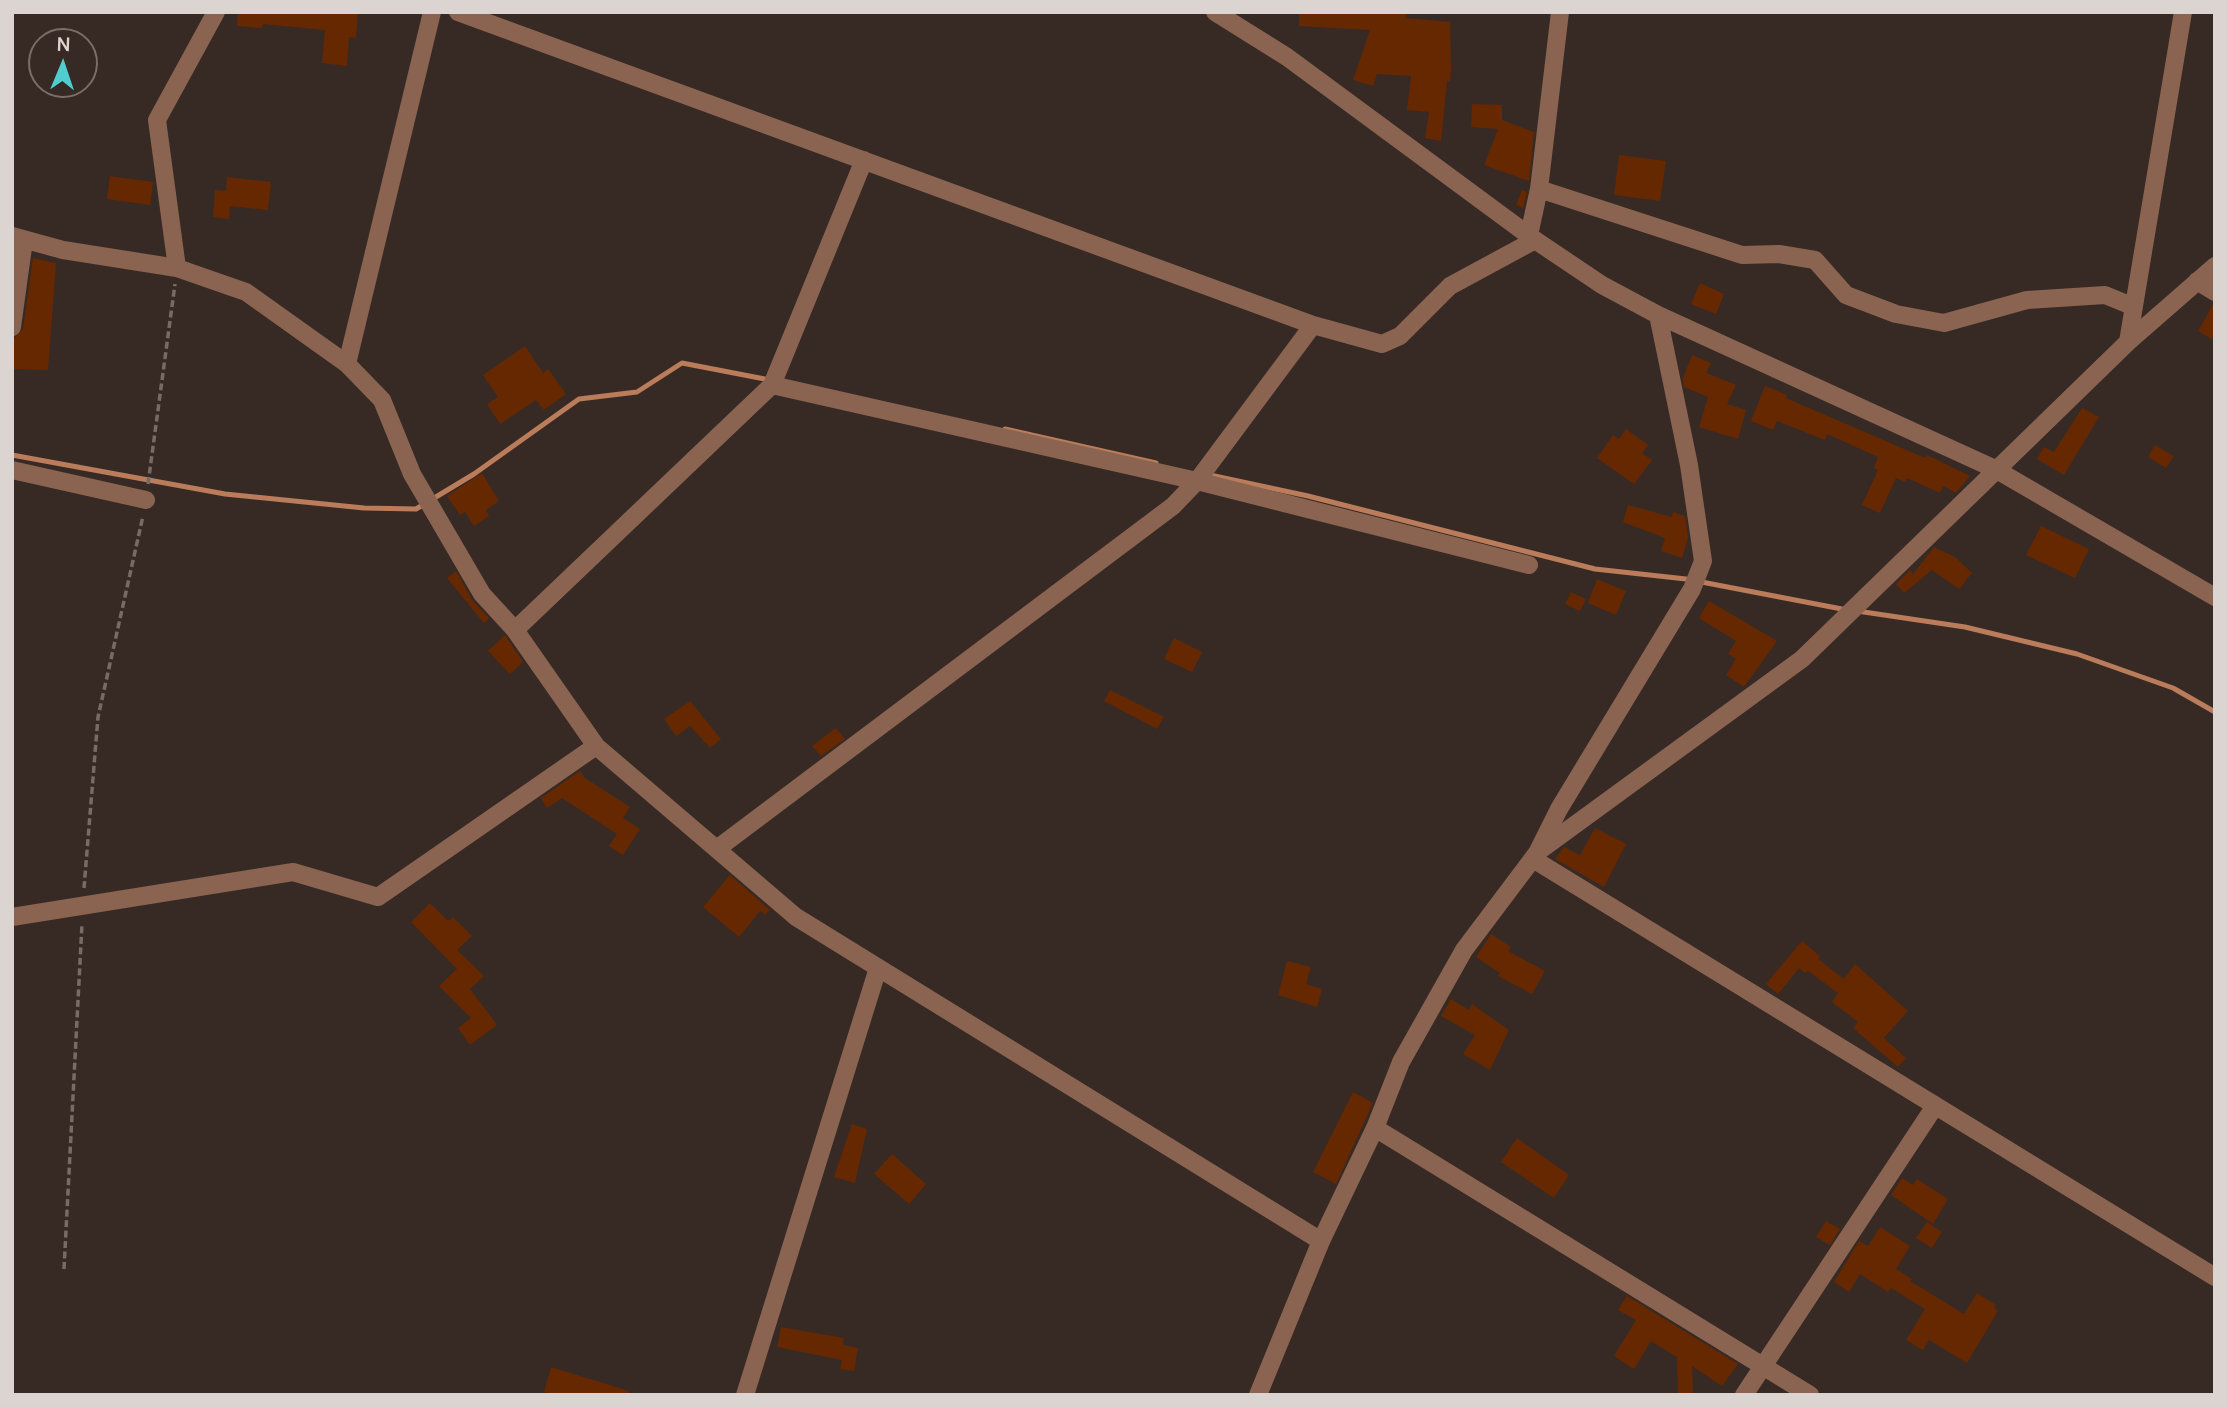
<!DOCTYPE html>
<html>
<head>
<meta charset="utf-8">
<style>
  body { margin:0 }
  #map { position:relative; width:2227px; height:1407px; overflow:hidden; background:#372a24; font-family:Manrope,sans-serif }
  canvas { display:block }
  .frame { position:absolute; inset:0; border:14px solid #dcd4d0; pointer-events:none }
  .north { position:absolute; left:28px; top:28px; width:70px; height:70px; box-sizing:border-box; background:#372a24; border:2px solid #796e69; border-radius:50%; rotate:2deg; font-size:19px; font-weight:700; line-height:28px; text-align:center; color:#dcd4d0 }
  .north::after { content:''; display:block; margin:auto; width:24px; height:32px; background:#52cdcf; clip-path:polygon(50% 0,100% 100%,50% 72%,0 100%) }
</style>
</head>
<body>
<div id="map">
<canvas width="2227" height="1407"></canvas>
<div class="frame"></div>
<div class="north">N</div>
</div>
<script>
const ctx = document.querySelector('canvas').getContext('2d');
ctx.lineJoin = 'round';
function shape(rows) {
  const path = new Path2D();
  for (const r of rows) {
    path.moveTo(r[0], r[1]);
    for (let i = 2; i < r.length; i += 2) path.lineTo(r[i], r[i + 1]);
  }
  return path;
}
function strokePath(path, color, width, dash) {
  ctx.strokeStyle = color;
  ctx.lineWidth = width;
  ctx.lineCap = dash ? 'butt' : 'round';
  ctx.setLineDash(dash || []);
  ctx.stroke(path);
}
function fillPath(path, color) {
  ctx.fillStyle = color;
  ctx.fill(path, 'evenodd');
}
strokePath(shape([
  [1005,429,1156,463],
  [12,455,225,494,364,508,416,509,474,474,579,399,637,392,682,363,770,380],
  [1210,475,1308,496,1595,569,1686,579,1847,610],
  [1857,611,1965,627,2077,654,2173,688,2215,712]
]), '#ba7c5a', 5);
fillPath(shape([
  [238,12,358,12,356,38,349,37,347,66,322,63,325,30,263,24,262,28,237,26],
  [1299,12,1407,12,1406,18,1450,22,1451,69,1450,81,1447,81,1441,141,1425,138,1429,112,1407,110,1411,76,1377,74,1373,86,1353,80,1370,30,1299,26],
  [1472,104,1502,105,1502,120,1534,132,1529,181,1484,165,1498,129,1471,127],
  [1619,155,1666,161,1660,201,1614,195],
  [110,176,153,182,150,205,107,199],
  [227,177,271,182,268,210,230,206,229,219,213,217,215,190,226,191],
  [1522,190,1527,192,1523,208,1516,205],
  [33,258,56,263,48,370,13,369,14,338,23,329],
  [1700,283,1724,294,1716,314,1691,304],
  [2214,303,2215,303,2215,341,2198,331],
  [525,346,543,373,548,369,566,394,544,410,536,400,500,424,487,404,498,397,483,375],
  [1692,355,1711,363,1706,373,1736,385,1727,404,1746,410,1738,439,1699,427,1708,397,1684,387,1683,378],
  [1765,386,1787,395,1786,398,1925,458,1927,455,1970,476,1956,493,1943,486,1940,493,1907,478,1905,482,1896,478,1880,513,1862,505,1878,470,1874,468,1878,457,1827,434,1825,440,1777,421,1773,430,1751,421],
  [2082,408,2099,417,2064,475,2037,459,2044,447,2054,452],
  [1626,429,1648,445,1642,453,1652,460,1634,484,1597,458,1613,435,1619,439],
  [2155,445,2174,456,2166,468,2148,457],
  [482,473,499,501,486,510,489,516,474,526,465,512,460,515,447,496],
  [1628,505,1672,517,1673,512,1685,516,1688,538,1682,558,1661,551,1665,538,1623,522],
  [2041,526,2089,549,2075,578,2026,555],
  [1934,547,1955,557,1972,573,1959,589,1932,570,1904,593,1896,584,1910,570,1913,574],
  [456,571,472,600,489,618,484,623,447,578],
  [1597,579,1626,591,1616,615,1588,603],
  [1571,592,1586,599,1580,611,1565,604],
  [1709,601,1777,641,1744,687,1726,675,1736,659,1728,654,1736,641,1699,618],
  [505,635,523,662,510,674,488,651],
  [1174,638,1202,652,1192,672,1164,659],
  [1110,690,1164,717,1157,729,1104,701],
  [690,701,721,739,710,748,690,726,676,736,664,719],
  [836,728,845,739,821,756,812,746],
  [580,771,585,778,630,807,623,818,640,829,623,855,609,846,617,834,562,798,547,808,541,798],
  [1595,828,1626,844,1604,887,1555,859,1564,847,1580,855],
  [730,875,770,910,765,915,760,911,739,937,703,907],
  [430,903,448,921,453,917,472,936,457,950,484,976,470,989,497,1025,470,1045,458,1028,471,1018,439,986,457,969,411,922],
  [1491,934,1511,947,1508,951,1545,971,1532,994,1498,976,1500,973,1476,957],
  [1802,941,1820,956,1818,959,1844,979,1855,964,1908,1011,1884,1038,1906,1058,1898,1067,1853,1028,1858,1022,1832,1002,1838,993,1808,971,1805,973,1799,968,1778,994,1766,984],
  [1287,961,1311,967,1306,984,1322,989,1317,1007,1278,995],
  [1451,999,1469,1010,1472,1004,1509,1030,1490,1070,1463,1054,1475,1035,1441,1016],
  [1353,1092,1373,1103,1336,1184,1313,1172],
  [852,1124,867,1129,855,1183,834,1177],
  [1517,1138,1569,1175,1554,1198,1501,1162],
  [892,1154,926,1184,909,1204,874,1174],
  [1902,1178,1913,1185,1917,1179,1948,1199,1933,1224,1891,1195],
  [1826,1221,1840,1229,1830,1245,1816,1237],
  [1927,1222,1942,1232,1932,1248,1916,1238],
  [1880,1227,1910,1246,1896,1269,1912,1279,1910,1281,1964,1314,1977,1293,1996,1305,1994,1308,1998,1311,1967,1363,1929,1340,1923,1350,1906,1340,1925,1309,1891,1288,1888,1292,1860,1274,1849,1292,1834,1282,1859,1241,1868,1246],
  [1627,1296,1738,1364,1722,1386,1692,1366,1693,1394,1678,1394,1677,1357,1651,1341,1634,1369,1614,1356,1636,1320,1618,1310],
  [781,1327,844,1338,843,1345,858,1348,854,1371,840,1369,842,1360,777,1347],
  [551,1367,629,1391,629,1395,554,1395,544,1392]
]), '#662800');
strokePath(shape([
  [148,484,175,284],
  [84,888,98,717,143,516],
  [64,1269,82,924]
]), '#766b66', 3.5, [7, 3.5]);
strokePath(shape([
  [458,12,1313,325,1382,344,1400,336,1450,286,1535,240],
  [1215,12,1287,57,1535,240,1602,285,1658,315,1995,469,2215,597],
  [1539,189,1742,255,1779,254,1815,260,1846,295,1896,314,1944,323,2027,300,2105,295,2132,306],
  [1529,235,1539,189,1560,12],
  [12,236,63,250,177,268,246,292,347,364,382,400,412,474,482,594,515,630,596,746,796,917,1321,1241],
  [177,268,157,120,216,12],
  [2197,281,2215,292],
  [12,327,24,240],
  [2128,342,2215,266],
  [347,364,432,12],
  [772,385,1197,481,1529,565],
  [12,470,146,500],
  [515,630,772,385,864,160],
  [718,848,1173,506,1197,481,1313,325],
  [1539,851,1802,659,2128,342,2183,12],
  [1533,859,2215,1277],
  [12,917,293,872,378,897,596,746],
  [1375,1128,1810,1395],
  [745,1395,878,968],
  [1258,1395,1321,1241,1375,1128,1401,1062,1464,950,1537,853,1559,809,1692,589,1703,561,1689,465,1658,315],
  [1744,1395,1935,1106]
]), '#8a6451', 18);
</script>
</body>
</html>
